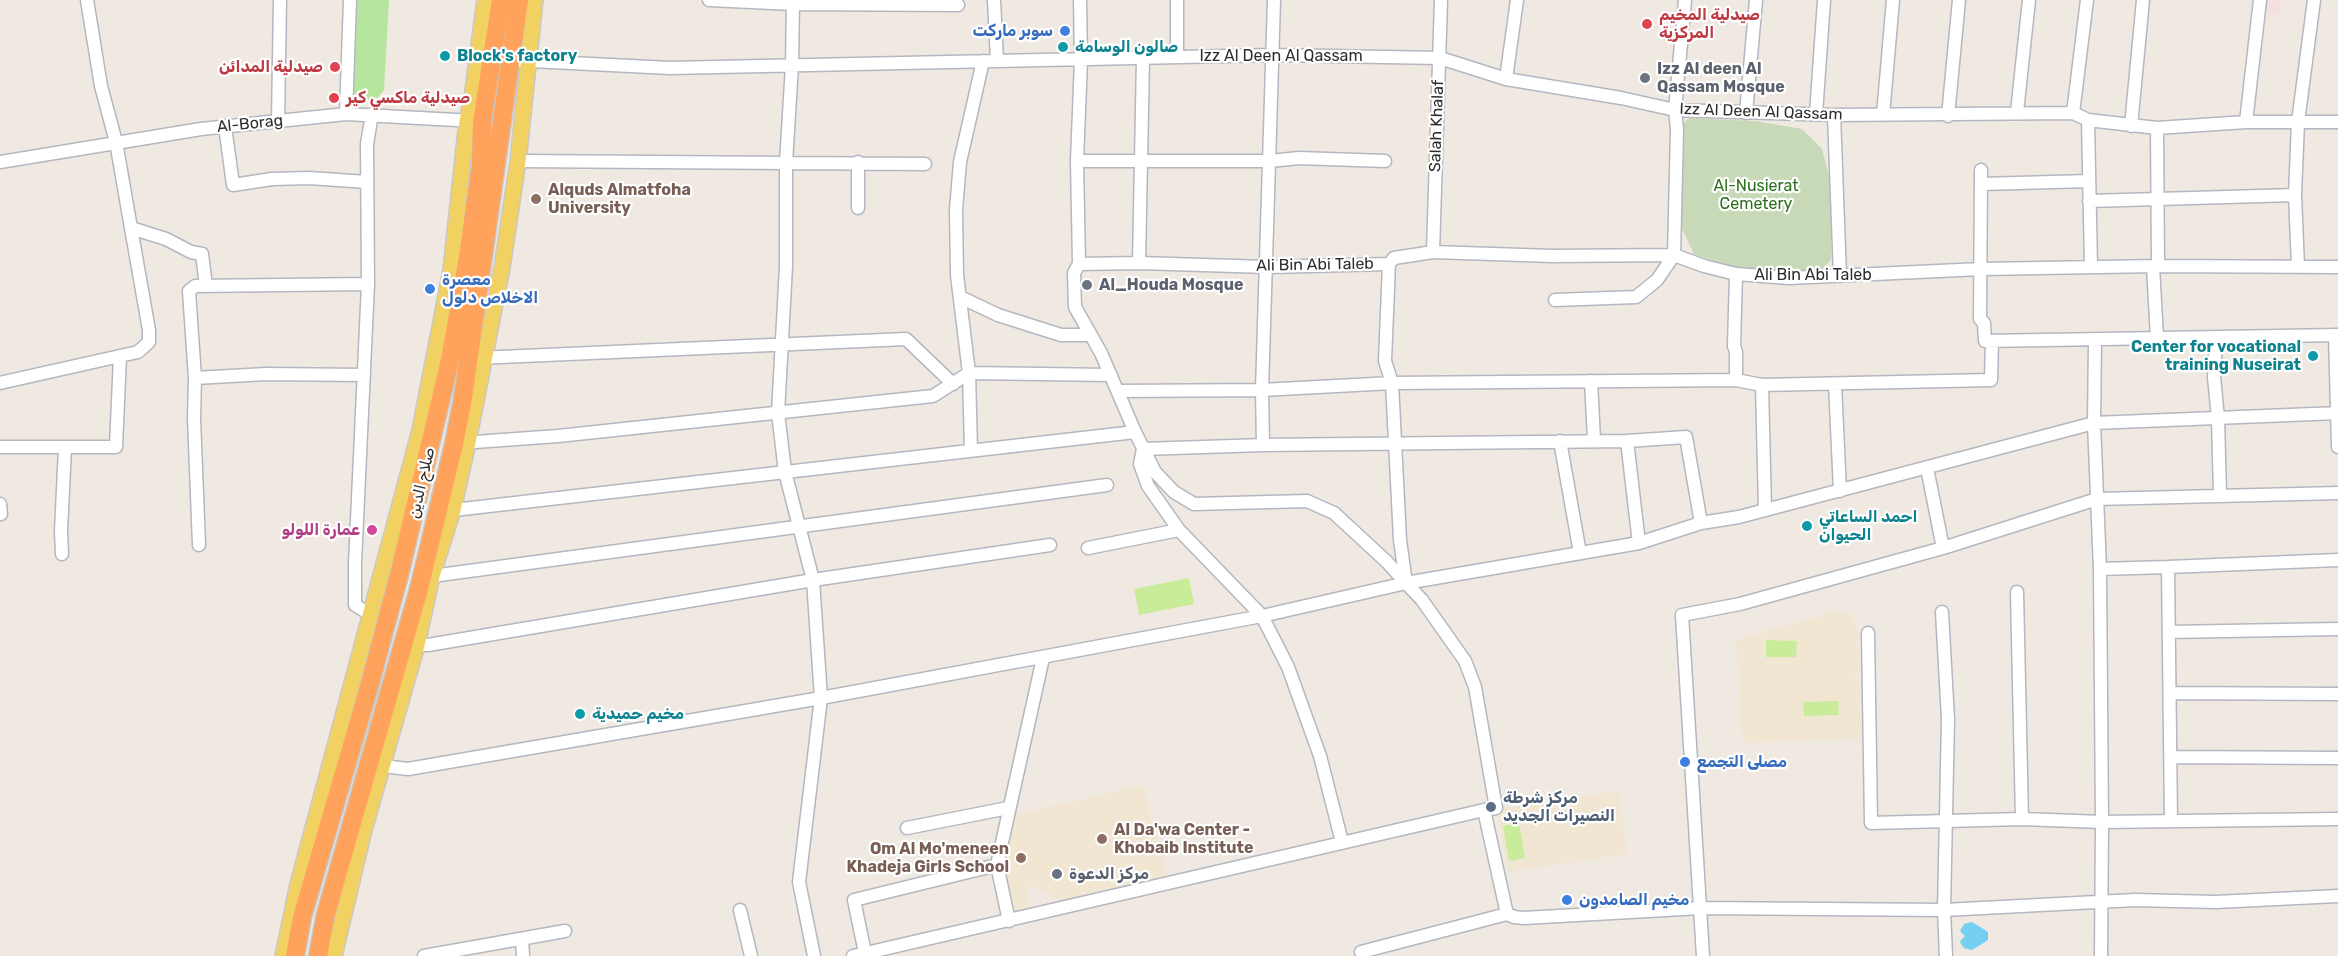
<!DOCTYPE html>
<html>
<head>
<meta charset="utf-8">
<style>
  body { margin:0 }
  canvas { display:block; background:#efe9e1 }
</style>
</head>
<body>
<canvas width="2338" height="956"></canvas>
<script>
const ctx = document.querySelector('canvas').getContext('2d');
ctx.lineJoin = 'round';
function fillPath(path, color) {
  ctx.fillStyle = color;
  ctx.fill(path, 'evenodd');
}
function shape(rows) {
  const path = new Path2D();
  for (const r of rows) {
    path.moveTo(r[0], r[1]);
    for (let i = 2; i < r.length; i += 2) path.lineTo(r[i], r[i + 1]);
  }
  return path;
}
function strokePath(path, color, width, dash) {
  ctx.strokeStyle = color;
  ctx.lineWidth = width;
  ctx.lineCap = dash ? 'butt' : 'round';
  ctx.setLineDash(dash || []);
  ctx.stroke(path);
}
function label(font, color, halo, rows, align = 'center') {
  ctx.font = font + ' Rubik,"Noto Naskh Arabic",sans-serif';
  ctx.lineWidth = 4.5;
  ctx.setLineDash([]);
  ctx.textBaseline = 'middle';
  ctx.strokeStyle = halo;
  ctx.fillStyle = color;
  for (const [text, x, y, turn = 0] of rows) {
    ctx.save();
    ctx.translate(x, y);
    ctx.rotate((+turn || 0) * Math.PI / 180);
    ctx.textAlign = isNaN(turn) ? turn : align;
    if (halo) ctx.strokeText(text, 0, 0);
    ctx.fillText(text, 0, 0);
    ctx.restore();
  }
}
fillPath(shape([
  [1840,610,1842,613,1851,612,1860,637,1856,639,1856,647,1859,648,1860,671,1854,675,1859,681,1862,738,1743,743,1736,640],
  [1143,785,1167,877,1066,903,1027,884,1029,915,1012,918,1002,868,1009,816],
  [1619,791,1627,854,1508,872,1497,810]
]), '#f0e6d1');
fillPath(shape([
  [2267,0,2281,0,2279,15,2265,13]
]), '#f5dfe0');
fillPath(shape([
  [355,0,389,0,384,90,376,100,361,101,356,98,353,90]
]), '#b6e59e');
fillPath(shape([
  [1689,118,1755,121,1802,129,1822,149,1832,187,1831,260,1819,272,1738,269,1694,254,1678,221,1682,125]
]), '#c8d9b8');
fillPath(shape([
  [1189,578,1194,604,1139,615,1134,589],
  [1766,640,1797,641,1796,657,1766,657],
  [1838,701,1839,715,1804,716,1803,702],
  [1519,823,1525,858,1509,861,1503,826]
]), '#c9ec9a');
fillPath(shape([
  [1972,922,1988,932,1988,940,1972,950,1964,948,1961,944,1960,941,1965,936,1960,931,1964,924]
]), '#75cff0');
const minor = shape([
  [709,0,793,4,958,5],
  [793,0,792,65,786,163,786,266,778,413,785,472,813,580,821,698,799,882,814,956],
  [994,0,997,61],
  [1080,0,1081,60,1077,161,1079,264,1074,273,1075,307,1101,353,1135,432,1155,472,1174,492,1194,504,1307,501,1334,513,1387,562,1406,583],
  [1177,0,1177,57],
  [511,60,670,68,1274,55,1440,58,1506,79,1621,98,1675,110,1834,115,2073,113,2088,120,2157,128,2246,122,2338,122],
  [1506,79,1517,0],
  [2017,112,2029,0],
  [1746,113,1756,0],
  [2073,113,2087,0],
  [346,114,350,0],
  [1816,114,1824,0],
  [1834,115,1840,276],
  [1883,115,1893,0],
  [1948,116,1959,0],
  [2088,120,2091,267],
  [278,121,280,0],
  [2246,122,2260,0],
  [225,126,233,185,272,179,309,178,367,182],
  [2131,126,2143,0],
  [2157,128,2158,266],
  [518,161,925,164],
  [1077,161,1270,161,1299,158,1385,161],
  [0,162,201,129,346,114,474,121],
  [1981,170,1980,319,1984,323,1985,341,2338,335],
  [1981,184,2089,181],
  [2089,201,2295,195],
  [858,208,858,162],
  [131,228,166,239,191,252,202,254,206,286],
  [1433,252,1441,0],
  [1139,263,1143,58],
  [1079,264,1139,263,1267,267,1389,264,1394,258,1433,252,1552,256,1674,255,1704,266,1736,274,1789,278,1981,269,2158,266,2338,267],
  [1389,264,1385,361,1392,383,1400,540,1406,583,1422,600,1465,661,1475,687,1496,808,1484,810,1507,914,1514,917,1524,918,1701,908,1944,910,2135,900,2216,902,2338,896],
  [2153,266,2157,338],
  [2298,267,2295,195,2298,122,2314,0],
  [1736,274,1734,346,1736,352,1736,380],
  [960,297,998,315,1061,335,1089,335],
  [1555,300,1636,297,1657,280,1674,255,1677,129,1675,110,1685,0],
  [2335,335,2338,447],
  [2216,338,2214,377,2218,418,2220,496],
  [2095,340,2094,423,2100,569,2102,822,2101,956],
  [478,358,906,339,953,384],
  [195,378,266,374,364,375],
  [1591,381,1594,440],
  [0,383,138,352,149,342,149,330,131,228,116,142,101,86,87,0],
  [1835,384,1840,491],
  [1762,385,1765,510],
  [1118,391,1262,390,1392,383,1736,380,1762,385,1991,380,1992,341],
  [1560,441,1580,553],
  [1627,441,1639,543],
  [461,443,558,436,933,396,969,373,1111,375],
  [1263,445,1262,390,1274,0],
  [0,447,116,447,120,356],
  [1143,449,1263,445,1627,441,1686,437,1701,523],
  [1143,449,1140,464,1148,486,1179,530,1262,616,1288,667,1320,756,1342,842],
  [971,450,969,373,957,275,956,210,960,162,983,61],
  [1927,468,1943,548],
  [0,504,1,514],
  [445,511,1135,432],
  [199,545,194,418,195,378,189,291,195,286,368,284],
  [1088,548,1179,530],
  [62,554,61,531,65,448],
  [2100,569,2168,567],
  [432,576,1107,485],
  [2017,592,2022,819],
  [1942,612,1948,719,1944,910,1946,956],
  [371,615,355,605,355,563,368,284,367,144,372,114],
  [2169,632,2338,629],
  [1868,633,1871,823,2022,819,2102,822,2338,819],
  [417,645,428,645,813,580,1050,545],
  [2171,693,2338,694],
  [2171,757,2338,758],
  [383,766,408,769,821,698,1262,616,1406,583,1639,543,1701,523,1739,517,2094,423,2338,413],
  [2171,821,2168,567,2338,560],
  [907,828,1008,808],
  [740,910,751,956],
  [1009,921,997,865,1043,658],
  [522,939,523,956],
  [1361,952,1507,914],
  [865,953,854,900,997,865],
  [424,956,565,931],
  [853,956,1484,810],
  [1703,956,1682,615,1740,604,1943,548,2097,499,2338,493]
]);
const major = shape([
  [283,956,298,884,420,430,451,270,467,121,472,98,485,0],
  [334,956,364,830,417,645,432,576,453,510,468,442,502,268,518,161,535,0]
]);
const highway = shape([
  [295,956,302,917,369,687,399,575,450,360,468,257,481,164,482,122,501,0],
  [318,956,326,914,419,589,454,444,463,398,519,0]
]);
strokePath(minor, '#b4b7c1', 15);
strokePath(major, '#c9c9c9', 18);
strokePath(highway, '#c9c9c9', 21);
strokePath(minor, '#fff', 12);
strokePath(major, '#f2d163', 15);
strokePath(highway, '#ffa35c', 18);
for (const [x, y, r, color] of [
  [1647,24,6,"#e0444e"],
  [1065,31,6,"#3f7fe0"],
  [1063,47,6,"#0f9aa8"],
  [445,56,6,"#0f9aa8"],
  [335,67,6,"#e0444e"],
  [1645,78,6,"#6b7280"],
  [334,98,6,"#e0444e"],
  [536,199,6,"#8d6e63"],
  [1087,285,6,"#6b7280"],
  [430,289,6,"#3f7fe0"],
  [2313,356,6,"#0f9aa8"],
  [1807,526,6,"#0f9aa8"],
  [372,530,6,"#d1479c"],
  [580,714,6,"#0f9aa8"],
  [1685,762,6,"#3f7fe0"],
  [1491,807,6,"#5c6f8a"],
  [1102,839,6,"#8d6e63"],
  [1021,858,6,"#8d6e63"],
  [1057,874,6,"#6b7280"],
  [1567,900,6,"#3f7fe0"]
]) {
  const dot = new Path2D();
  dot.arc(x, y, r, 0, 2 * Math.PI);
  ctx.fillStyle = color;
  ctx.fill(dot);
  strokePath(dot, '#fff', 2);
}
label('bold 16px', '#be3a42', '#fff', [
  ["صيدلية المخيم",1659,15],
  ["المركزية",1659,33],
  ["صيدلية المدائن",323,67,"right"],
  ["صيدلية ماكسي كير",346,98]
], 'left');
label('bold 16px', '#366cbe', '#fff', [
  ["سوبر ماركت",1053,31,"right"],
  ["معصرة",442,280],
  ["الاخلاص دلول",442,298],
  ["مصلى التجمع",1697,762],
  ["مخيم الصامدون",1579,900]
], 'left');
label('bold 16px', '#0d838f', '#fff', [
  ["صالون الوسامة",1075,47],
  ["Block's factory",457,56],
  ["Center for vocational",2301,347,"right"],
  ["training Nuseirat",2301,365,"right"],
  ["احمد الساعاتي",1819,517],
  ["الحيوان",1819,535],
  ["مخيم حميدية",592,714]
], 'left');
label('16px', '#2e2e2e', '#fff', [
  ["Izz Al Deen Al Qassam",1281,56],
  ["Izz Al Deen Al Qassam",1761,112,2],
  ["Al-Borag",250,124,-6],
  ["Salah Khalaf",1437,126,-88],
  ["Ali Bin Abi Taleb",1315,265,-1],
  ["Ali Bin Abi Taleb",1813,275],
  ["صلاح الدين",422,483,-77]
]);
label('bold 16px', '#5b616d', '#fff', [
  ["Izz Al deen Al",1657,69],
  ["Qassam Mosque",1657,87],
  ["Al_Houda Mosque",1099,285],
  ["مركز الدعوة",1069,874]
], 'left');
label('16px', '#2c6e1b', '#fff', [
  ["Al-Nusierat",1756,186],
  ["Cemetery",1756,204]
]);
label('bold 16px', '#785e54', '#fff', [
  ["Alquds Almatfoha",548,190],
  ["University",548,208],
  ["Al Da'wa Center -",1114,830],
  ["Khobaib Institute",1114,848],
  ["Om Al Mo'meneen",1009,849,"right"],
  ["Khadeja Girls School",1009,867,"right"]
], 'left');
label('bold 16px', '#b23c85', '#fff', [
  ["عمارة اللولو",360,530]
], 'right');
label('bold 16px', '#4e5e75', '#fff', [
  ["مركز شرطة",1503,798],
  ["النصيرات الجديد",1503,816]
], 'left');
</script>
</body>
</html>
